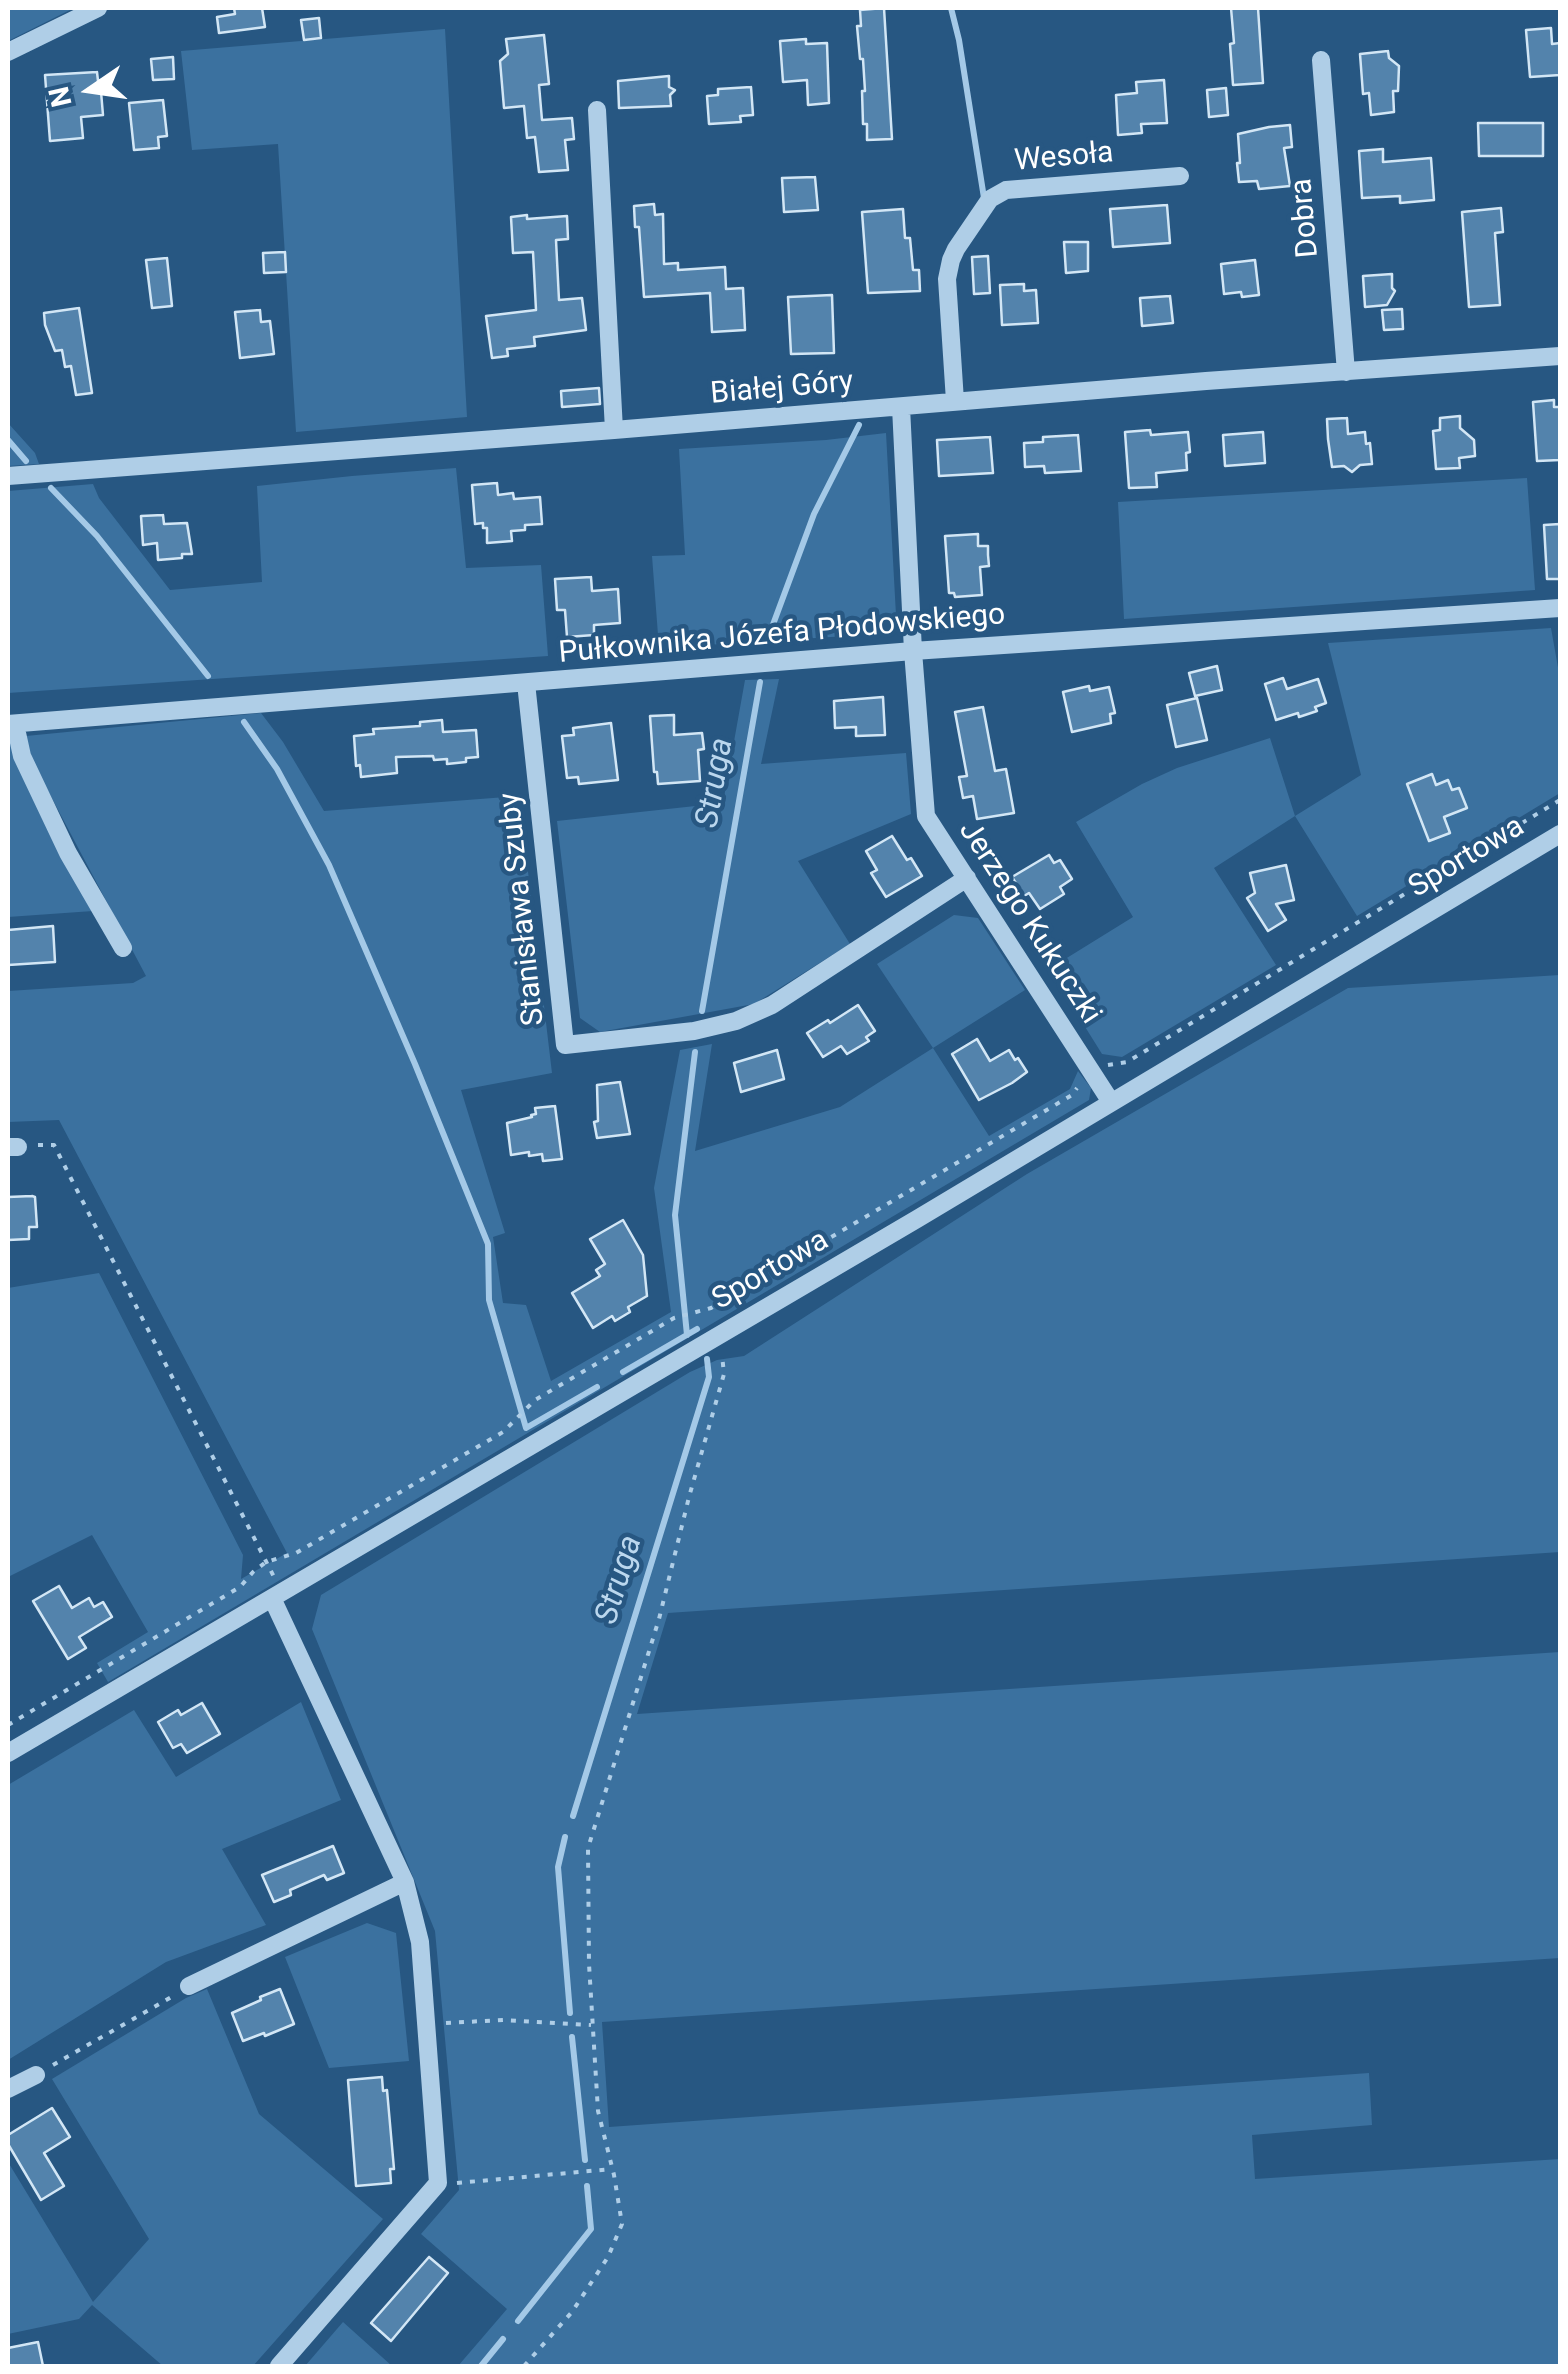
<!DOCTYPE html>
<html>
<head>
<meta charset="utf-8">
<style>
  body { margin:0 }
  #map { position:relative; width:1568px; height:2374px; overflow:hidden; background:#275782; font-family:Roboto,sans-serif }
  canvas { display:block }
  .frame { position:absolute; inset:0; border:10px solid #fff; pointer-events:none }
  .north { position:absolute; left:40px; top:40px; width:100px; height:100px; -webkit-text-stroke:8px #275782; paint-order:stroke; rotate:257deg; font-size:28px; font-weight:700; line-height:40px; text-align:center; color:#fff }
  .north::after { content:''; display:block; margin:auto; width:35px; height:45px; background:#fff; clip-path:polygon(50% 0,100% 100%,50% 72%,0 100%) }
</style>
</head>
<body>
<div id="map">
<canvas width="1568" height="2374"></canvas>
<div class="frame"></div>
<div class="north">N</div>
</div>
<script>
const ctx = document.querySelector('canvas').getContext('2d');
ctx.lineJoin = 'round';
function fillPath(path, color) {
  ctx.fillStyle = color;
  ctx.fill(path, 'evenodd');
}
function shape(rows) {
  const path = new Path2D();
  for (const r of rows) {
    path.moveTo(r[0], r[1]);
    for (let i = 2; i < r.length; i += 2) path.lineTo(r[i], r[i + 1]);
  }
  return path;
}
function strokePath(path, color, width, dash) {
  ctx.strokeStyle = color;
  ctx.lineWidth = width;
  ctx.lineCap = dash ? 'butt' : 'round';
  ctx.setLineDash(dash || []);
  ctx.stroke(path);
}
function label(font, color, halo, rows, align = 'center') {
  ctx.font = font + ' Roboto,sans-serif';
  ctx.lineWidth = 9;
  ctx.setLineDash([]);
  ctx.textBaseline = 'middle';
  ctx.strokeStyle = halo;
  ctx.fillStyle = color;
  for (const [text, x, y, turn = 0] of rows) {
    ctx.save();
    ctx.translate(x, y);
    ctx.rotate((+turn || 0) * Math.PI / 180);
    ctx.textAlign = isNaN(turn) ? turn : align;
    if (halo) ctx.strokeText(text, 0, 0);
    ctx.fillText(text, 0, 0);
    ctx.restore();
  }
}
fillPath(shape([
  [8,8,74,8,8,41],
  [445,29,467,417,296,432,278,144,192,150,181,51],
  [8,423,35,453,39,464,8,466],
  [886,433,896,615,878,634,659,648,652,556,685,555,679,449,826,440],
  [456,468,466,568,541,565,548,656,8,693,8,491,93,484,99,498,170,590,262,582,257,486,352,476],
  [1527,478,1535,590,1124,619,1118,502],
  [1551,628,1560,679,1560,793,1357,916,1295,816,1214,868,1276,965,1122,1057,1102,1054,1049,969,1133,917,1076,822,1142,784,1177,768,1270,738,1295,816,1361,775,1328,643],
  [779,679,761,764,906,753,911,814,798,861,850,944,754,1004,600,1032,580,1018,557,821,723,803,745,680],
  [261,713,283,742,324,811,519,796,552,1073,461,1090,505,1233,493,1237,503,1303,526,1305,551,1381,671,1312,654,1188,680,1050,712,1044,695,1151,840,1107,933,1048,877,964,954,915,978,918,1025,990,933,1048,989,1136,1070,1089,1078,1071,1091,1088,1089,1100,108,1682,97,1663,148,1632,92,1535,8,1577,8,1288,99,1273,243,1555,241,1579,287,1553,59,1120,8,1122,8,991,133,983,146,976,29,755,26,736],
  [8,738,23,774,93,911,8,917],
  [1560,975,1560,1552,668,1613,637,1714,1560,1652,1560,1958,602,2022,609,2127,1369,2073,1372,2125,1252,2135,1255,2179,1560,2159,1560,2366,458,2366,507,2309,421,2234,459,2190,435,1931,312,1629,321,1595,690,1372,717,1360,744,1356,1027,1174,1348,988],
  [301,1702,341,1800,222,1849,266,1925,166,1962,8,2060,8,1785,134,1710,176,1777],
  [367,1923,396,1933,409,2061,329,2068,285,1957],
  [207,1989,259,2114,383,2219,253,2366,163,2366,92,2305,79,2319,8,2334,8,2162,93,2302,149,2239,52,2079,186,1998],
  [343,2322,392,2366,305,2366]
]), '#3b719f');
strokePath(shape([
  [951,8,959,40,984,198],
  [8,440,26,461],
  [51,488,97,536,208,676],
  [768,638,814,514,859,425],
  [244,722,277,769,329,865,415,1064,488,1244,489,1300,526,1428,597,1387],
  [702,1011,760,682],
  [687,1335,675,1215,695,1052],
  [623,1372,697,1329],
  [573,1816,709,1377,707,1359],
  [565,1837,558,1867,570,2013],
  [572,2037,585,2160],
  [518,2321,591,2229,587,2186],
  [481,2366,503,2339]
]), '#a4c9e7', 6);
const building = shape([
  [234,8,262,8,265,27,219,33,217,17,235,14,234,8],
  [884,8,892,139,867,140,867,124,863,124,862,91,865,91,863,59,860,59,857,26,861,26,860,10,884,8],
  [1231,8,1258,8,1263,83,1233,85,1230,44,1234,43,1231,8],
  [319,18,321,38,304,40,301,20,319,18],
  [1551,28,1552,44,1560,43,1560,75,1530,77,1526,30,1551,28],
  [544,35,549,84,539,85,542,120,572,118,574,139,565,140,568,170,539,172,535,137,527,138,524,106,504,108,500,61,508,54,506,39,544,35],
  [806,39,806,44,827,43,829,103,808,105,807,80,783,82,780,41,806,39],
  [1388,51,1389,58,1399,66,1398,91,1393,91,1394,112,1371,115,1369,93,1363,94,1360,54,1388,51],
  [173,57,174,79,153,80,151,59,173,57],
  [97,72,98,81,100,80,103,115,81,117,83,138,50,141,45,75,97,72],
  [669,76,669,87,675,90,670,95,671,106,619,108,618,81,669,76],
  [1164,80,1167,123,1141,124,1142,133,1118,135,1116,95,1137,93,1136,82,1164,80],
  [751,87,753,115,740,116,741,122,709,124,707,96,718,95,718,89,751,87],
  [1226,88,1228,115,1209,117,1207,90,1226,88],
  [163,100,167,136,158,137,159,148,134,150,129,103,163,100],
  [1478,123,1543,123,1543,156,1479,156,1478,123],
  [1290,125,1292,147,1284,148,1290,186,1259,189,1257,181,1239,182,1237,163,1240,163,1238,134,1269,127,1290,125],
  [1383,149,1383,162,1431,158,1434,200,1400,203,1400,196,1362,198,1359,151,1383,149],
  [815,177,818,210,784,212,782,178,815,177],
  [654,204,655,215,663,214,664,264,678,263,678,270,725,267,726,289,743,288,745,330,712,332,710,293,644,297,639,227,635,227,634,206,654,204],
  [1167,205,1170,243,1113,247,1110,209,1167,205],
  [1501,208,1503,232,1495,233,1500,305,1469,307,1462,212,1501,208],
  [903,209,905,238,910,238,913,270,919,270,920,291,868,293,862,212,903,209],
  [527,215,527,219,567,216,568,239,556,240,559,300,582,298,586,330,534,337,535,346,507,349,508,356,492,358,486,316,536,310,533,252,513,253,511,217,527,215],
  [1064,242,1088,242,1088,271,1066,273,1064,242],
  [285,252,286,272,264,273,263,253,285,252],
  [988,256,990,293,974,294,972,257,988,256],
  [167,258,172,306,152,308,146,260,167,258],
  [1255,260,1259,295,1242,297,1241,292,1224,294,1221,264,1255,260],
  [1392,274,1392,288,1395,291,1387,305,1365,307,1363,276,1392,274],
  [1024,284,1024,291,1036,290,1038,323,1002,325,1000,285,1024,284],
  [832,295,834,353,791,354,788,297,832,295],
  [1170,296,1173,323,1142,326,1140,298,1170,296],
  [79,308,92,393,76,395,71,366,65,367,62,350,55,351,45,325,44,313,79,308],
  [1402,309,1403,329,1384,330,1382,310,1402,309],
  [260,310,261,322,270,321,274,354,240,358,235,312,260,310],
  [599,388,600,404,562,407,561,391,599,388],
  [1554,400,1554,407,1560,407,1560,460,1537,461,1533,402,1554,400],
  [1460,416,1460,428,1474,440,1475,456,1459,458,1460,468,1436,469,1433,431,1440,430,1440,418,1460,416],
  [1347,418,1348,434,1365,432,1366,444,1370,443,1372,464,1360,465,1352,472,1344,466,1332,467,1328,439,1327,419,1347,418],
  [1150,430,1151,435,1188,432,1190,452,1186,453,1187,470,1156,473,1157,487,1129,488,1125,432,1150,430],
  [1263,432,1265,463,1225,466,1223,435,1263,432],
  [1078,435,1081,471,1045,473,1044,466,1025,467,1024,443,1043,442,1043,437,1078,435],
  [990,437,993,473,939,476,937,440,990,437],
  [497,483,498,495,513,493,514,499,540,497,542,524,525,525,525,530,511,531,512,541,487,543,487,528,483,528,483,523,475,524,472,485,497,483],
  [163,515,164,524,187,523,192,554,182,554,182,558,158,560,157,543,143,545,141,516,163,515],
  [1560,524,1560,579,1547,579,1544,525,1560,524],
  [978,534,978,546,988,546,988,555,989,566,980,567,982,595,955,597,954,593,949,593,945,536,978,534],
  [591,577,592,591,618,589,620,623,594,625,594,635,567,637,565,610,557,610,555,579,591,577],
  [1217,666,1222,690,1195,696,1189,673,1217,666],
  [1283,678,1287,689,1318,679,1326,703,1315,707,1317,711,1299,717,1298,713,1276,720,1265,684,1283,678],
  [1089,686,1090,691,1109,687,1115,713,1110,714,1111,723,1072,732,1063,692,1089,686],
  [883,697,885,735,856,736,856,727,835,728,834,701,883,697],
  [1197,698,1207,740,1176,747,1167,705,1197,698],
  [983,707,995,771,1006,769,1014,813,977,819,973,796,963,798,959,777,967,776,955,712,983,707],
  [674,715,674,735,702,733,704,749,698,750,700,781,658,784,657,772,654,772,650,716,674,715],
  [442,720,443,732,476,730,478,757,466,758,466,762,447,764,447,759,434,760,433,756,396,757,397,773,361,777,360,765,356,766,354,736,374,734,373,729,420,726,420,722,442,720],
  [611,723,618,780,579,784,578,777,567,778,562,736,574,735,573,728,611,723],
  [1432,774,1436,785,1448,780,1452,790,1459,788,1467,808,1444,817,1450,833,1429,841,1407,784,1432,774],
  [892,836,907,860,911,858,922,876,886,897,871,873,877,870,866,851,892,836],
  [1049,855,1054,863,1060,860,1072,879,1060,887,1064,894,1040,909,1029,893,1024,896,1012,877,1049,855],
  [1286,865,1294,900,1276,904,1286,920,1268,931,1247,898,1255,893,1250,873,1286,865],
  [53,926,55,962,8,965,8,930,53,926],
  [858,1005,875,1031,866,1037,869,1041,847,1054,841,1046,823,1057,807,1033,828,1020,830,1023,858,1005],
  [977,1039,990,1061,1009,1050,1015,1060,1018,1058,1027,1072,1012,1083,979,1100,952,1054,977,1039],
  [777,1050,784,1079,741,1092,734,1063,777,1050],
  [620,1082,630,1134,597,1138,594,1122,598,1121,597,1085,620,1082],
  [555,1106,562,1159,543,1161,542,1154,529,1156,529,1152,511,1155,507,1123,532,1117,531,1115,536,1114,535,1108,555,1106],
  [32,1196,35,1197,37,1227,29,1227,29,1239,8,1240,8,1197,32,1196],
  [623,1220,643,1255,647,1296,628,1307,630,1312,615,1321,612,1316,593,1328,572,1293,600,1276,596,1270,605,1264,590,1239,623,1220],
  [59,1586,72,1608,89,1598,94,1607,103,1602,112,1617,79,1637,86,1648,68,1659,33,1601,59,1586],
  [202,1703,220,1734,187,1753,181,1744,173,1748,158,1722,178,1710,181,1715,202,1703],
  [333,1846,344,1873,327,1880,324,1875,290,1890,291,1895,274,1902,262,1875,333,1846],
  [280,1989,294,2024,265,2036,264,2033,243,2041,232,2013,261,2000,260,1997,280,1989],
  [382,2077,383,2091,387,2090,394,2169,390,2169,391,2183,356,2186,348,2080,382,2077],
  [52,2108,70,2137,44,2153,64,2186,41,2200,8,2144,8,2135,52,2108],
  [429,2257,448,2273,391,2341,371,2323,429,2257],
  [38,2342,43,2366,8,2366,8,2348,38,2342]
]);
fillPath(building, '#5383ac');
strokePath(building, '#d2e6f5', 2.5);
strokePath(shape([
  [1108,1065,1127,1062,1560,800],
  [38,1145,54,1145,274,1577],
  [8,1725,240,1587,253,1572,266,1562,296,1553,503,1432,535,1400,674,1318,711,1308,1072,1095,1077,1088],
  [446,2023,503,2020,591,2025],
  [53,2065,175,1995],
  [457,2183,612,2169],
  [524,2366,572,2312,608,2257,622,2224,614,2175,598,2111,589,1964,588,1848,659,1619,689,1497,724,1374,722,1355]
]), '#afcee7', 4, [5, 8]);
strokePath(shape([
  [8,52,98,8],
  [1321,60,1346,372],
  [597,110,614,430],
  [955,401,947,279,951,260,956,249,990,199,1006,190,1180,176],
  [901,407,913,651,926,816,1111,1102],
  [8,476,614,430,1206,381,1560,356],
  [526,683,565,1045,694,1031,736,1021,772,1005,967,878],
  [8,724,913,651,1560,608],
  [15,724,22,756,68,853,123,948],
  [8,1147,18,1147],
  [272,1598,405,1882,420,1942,438,2183,279,2366],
  [8,1753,917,1219,1560,834],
  [189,1986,405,1882],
  [8,2089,36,2075]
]), '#afcee7', 18);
label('30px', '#fff', '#275782', [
  ["Wesoła",1064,158,-5],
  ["Dobra",1306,218,-95],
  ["Białej Góry",782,389,-5],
  ["Pułkownika Józefa Płodowskiego",782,635,-5],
  ["Sportowa",1467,858,-31],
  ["Stanisława Szuby",523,909,-96],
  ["Jerzego Kukuczki",1029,923,57],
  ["Sportowa",771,1271,-30]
]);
label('italic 32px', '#bbd7ee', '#275782', [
  ["Struga",716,783,-80],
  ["Struga",620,1580,-73]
]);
</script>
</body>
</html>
